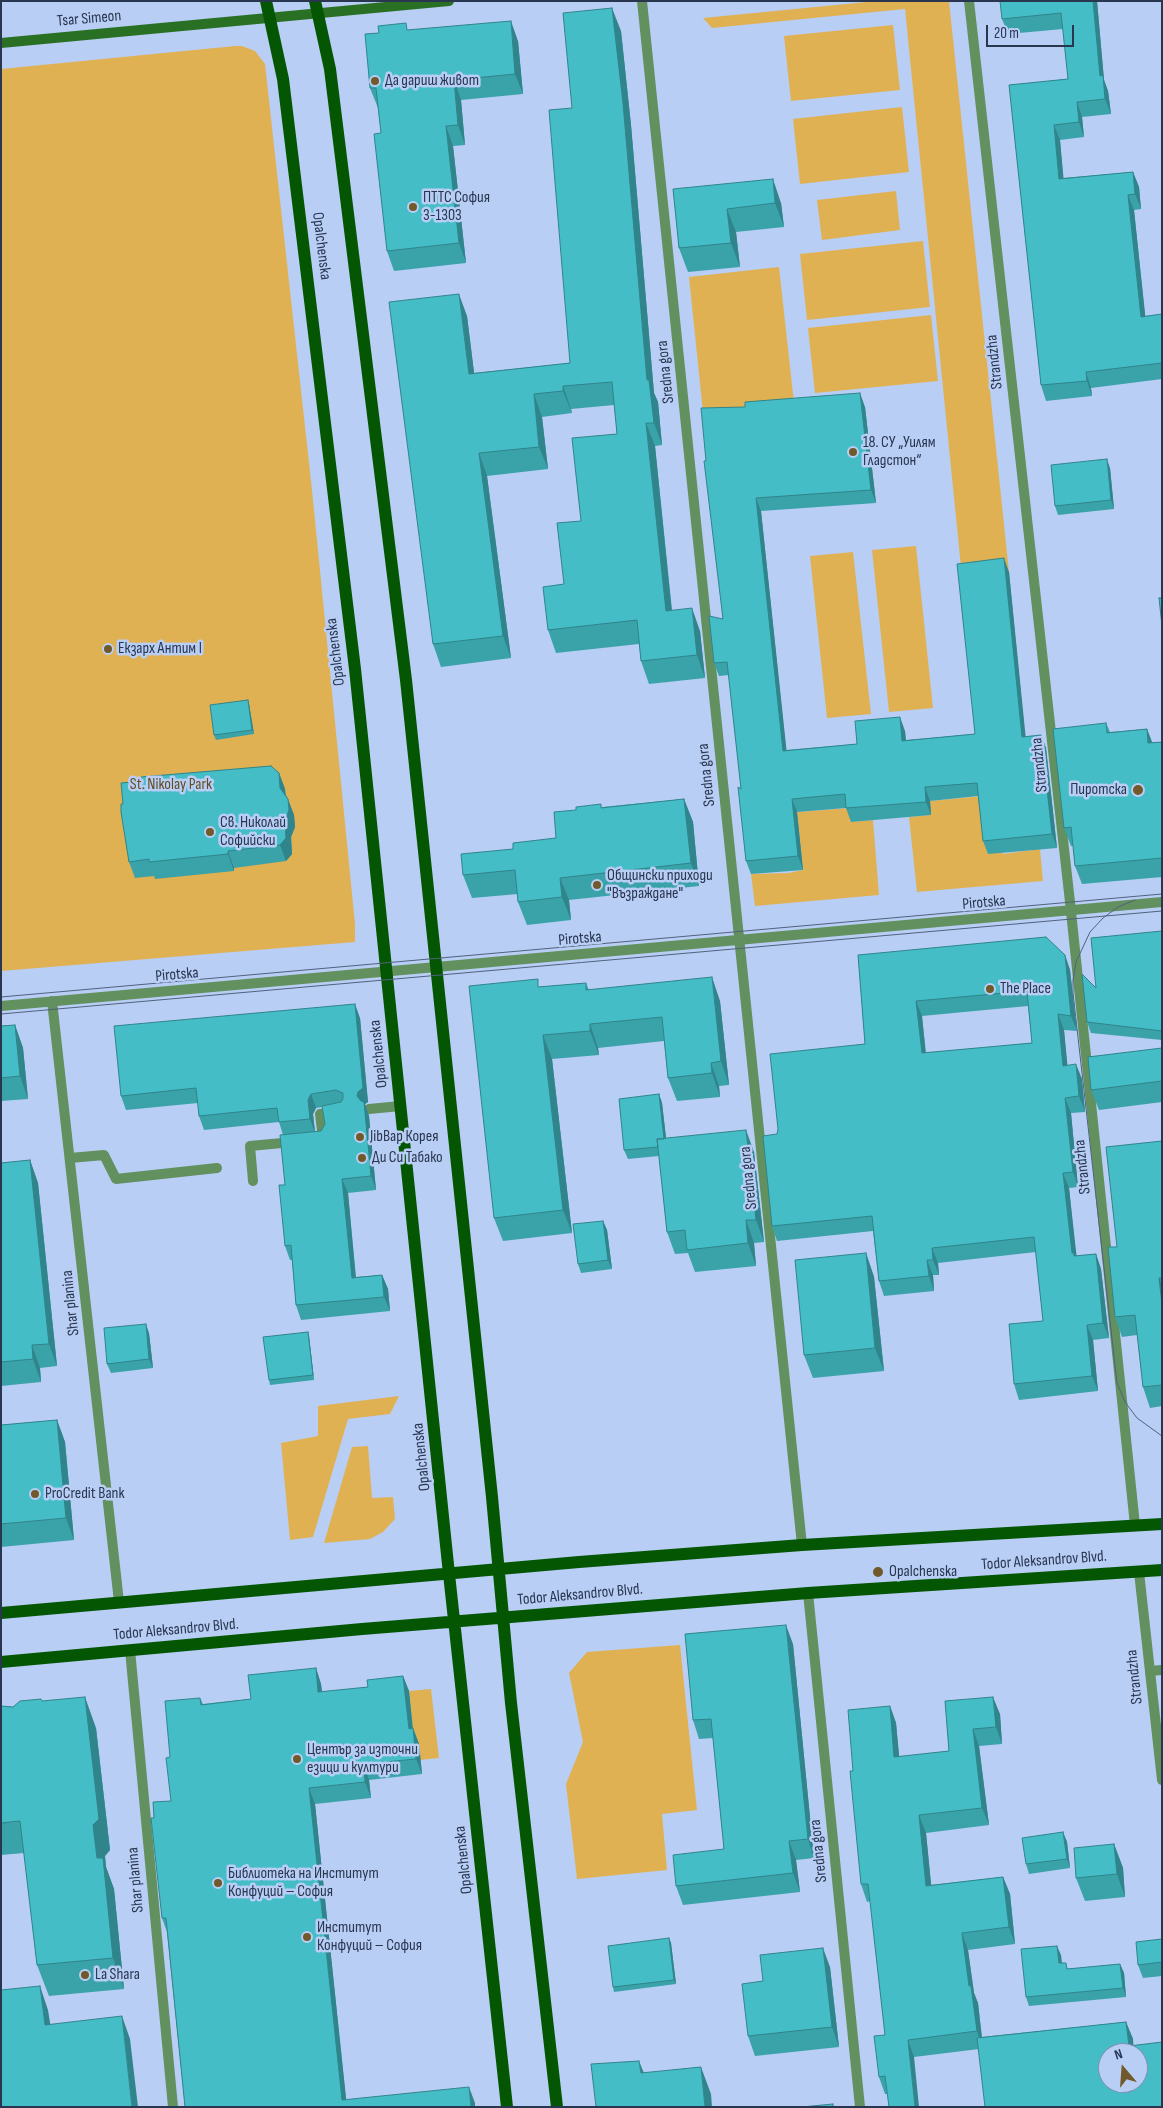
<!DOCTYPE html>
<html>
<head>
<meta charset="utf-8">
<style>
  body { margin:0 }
  #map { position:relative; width:1163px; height:2108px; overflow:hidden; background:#b9cef5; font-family:"Sofia Sans Condensed",sans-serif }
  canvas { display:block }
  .frame { position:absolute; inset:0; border:2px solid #283650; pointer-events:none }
  .north { position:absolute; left:1098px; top:2043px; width:50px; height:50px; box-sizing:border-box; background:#b9cef5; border:1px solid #7f91b3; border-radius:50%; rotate:342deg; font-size:14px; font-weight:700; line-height:20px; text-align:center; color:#283650 }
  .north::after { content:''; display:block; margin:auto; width:18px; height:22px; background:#71592a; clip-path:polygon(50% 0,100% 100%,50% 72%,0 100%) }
  .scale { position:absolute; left:986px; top:25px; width:88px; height:22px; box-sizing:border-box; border:2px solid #283650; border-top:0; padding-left:6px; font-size:15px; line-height:18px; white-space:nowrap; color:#283650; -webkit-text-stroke:4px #b9cef5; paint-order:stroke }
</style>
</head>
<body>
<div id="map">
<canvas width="1163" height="2108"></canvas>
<div class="frame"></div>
<div class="north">N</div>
<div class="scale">20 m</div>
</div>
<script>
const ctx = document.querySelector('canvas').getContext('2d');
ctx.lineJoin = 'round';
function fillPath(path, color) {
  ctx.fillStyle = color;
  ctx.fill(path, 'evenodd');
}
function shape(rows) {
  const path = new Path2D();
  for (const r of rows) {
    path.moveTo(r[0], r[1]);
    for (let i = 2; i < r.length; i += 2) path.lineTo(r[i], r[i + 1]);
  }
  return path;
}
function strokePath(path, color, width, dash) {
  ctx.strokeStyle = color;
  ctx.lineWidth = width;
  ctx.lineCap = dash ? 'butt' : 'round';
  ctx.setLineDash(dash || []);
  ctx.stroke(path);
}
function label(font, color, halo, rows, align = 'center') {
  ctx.font = font + ' "Sofia Sans Condensed",sans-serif';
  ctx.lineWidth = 5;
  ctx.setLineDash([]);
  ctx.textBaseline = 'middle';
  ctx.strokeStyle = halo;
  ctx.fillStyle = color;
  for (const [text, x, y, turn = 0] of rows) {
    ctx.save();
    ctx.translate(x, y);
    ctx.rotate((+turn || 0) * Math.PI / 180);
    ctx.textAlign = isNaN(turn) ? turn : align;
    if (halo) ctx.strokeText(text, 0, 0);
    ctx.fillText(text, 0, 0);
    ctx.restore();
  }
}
fillPath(shape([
  [877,1,949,1,1009,572,962,577,905,9,712,28,703,18],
  [893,25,900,90,791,101,784,36],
  [235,46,242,46,255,51,265,64,312,490,355,924,355,942,1,971,1,69],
  [902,107,909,172,800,184,793,119],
  [896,191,900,230,822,240,817,200],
  [923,241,930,307,807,320,800,254],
  [779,267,795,412,704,422,689,277],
  [931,315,938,381,815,393,808,328],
  [916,546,933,708,889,712,872,550],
  [853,552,871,714,827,718,810,556],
  [982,796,1003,854,1040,849,1043,881,917,892,909,817,930,815,930,801],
  [850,808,851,822,873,820,879,895,755,906,751,874,788,873,803,870,797,812],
  [399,1396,390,1414,348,1419,313,1537,290,1540,281,1443,318,1436,318,1406],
  [368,1446,372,1498,393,1497,395,1519,383,1532,370,1539,324,1543,352,1447],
  [680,1645,697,1810,662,1814,667,1870,577,1879,566,1784,583,1742,569,1673,587,1652],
  [431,1689,439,1758,420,1760,414,1744,409,1691]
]), '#e0b152');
strokePath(shape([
  [369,1109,401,1106],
  [319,1140,323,1139,320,1114,336,1112],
  [70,1158,104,1155,116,1179,217,1168],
  [253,1181,250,1146,293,1142],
  [1150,1671,1162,1670]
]), '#63905f', 10);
strokePath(shape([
  [642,1,802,1545],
  [969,1,1070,902,1135,1525],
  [52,1001,119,1602],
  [1,1006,1162,902],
  [1139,1572,1162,1780],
  [808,1593,860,2107],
  [130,1650,173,2107]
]), '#63905f', 10);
strokePath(shape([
  [1,43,449,1]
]), '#297025', 10);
strokePath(shape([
  [266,1,283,79,355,669,449,1574,507,2107],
  [315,1,330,69,406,680,492,1497,511,1703,557,2107],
  [1,1613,579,1562,802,1545,1162,1524],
  [1,1662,362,1629,808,1593,1162,1570]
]), '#045603', 12);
strokePath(shape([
  [1135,900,1118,907,1103,918,1090,932,1076,962,1073,980,1073,993,1117,1383,1125,1402,1137,1418,1162,1436],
  [1,997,1162,894],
  [1,1014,1162,911]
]), '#51617f', 1);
fillPath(shape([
  [1097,1,1104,80,1108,91,1111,114,1082,117,1084,137,1060,140,1063,178,1133,172,1139,187,1141,209,1134,210,1145,316,1162,314,1162,379,1091,388,1092,396,1046,401,1041,385,1009,85,1068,79,1063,29,1008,34,1002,19],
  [409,30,518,41,523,94,461,100,465,145,453,146,466,263,394,271,387,251,381,133,378,108,370,88,379,33],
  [621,31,631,125,654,393,658,402,662,445,655,446,672,610,700,631,705,678,649,684,641,661,639,644,556,653,548,630,564,584,581,521,617,434,614,405,571,409,572,413,542,417,548,469,487,476,511,658,441,667,433,644,467,316,474,373,570,363,572,108],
  [673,189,781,203,784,227,736,232,740,267,688,272,679,248],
  [865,407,876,503,761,511,786,750,857,744,905,731,906,740,975,734,1009,572,1025,737,1041,735,1046,748,1057,848,988,854,983,841,978,796,930,801,931,815,851,822,846,808,797,812,803,870,751,874,746,861,741,789,729,675,719,676,714,663,723,619,706,461],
  [1110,468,1114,509,1058,515,1055,506],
  [249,704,254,734,216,740,214,735],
  [1106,723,1110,732,1147,729,1152,743,1162,742,1162,877,1082,884,1075,866,1073,846,1071,846,1064,828],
  [279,773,285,789,286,795,294,815,295,827,291,837,292,854,286,861,234,868,234,871,155,879,154,876,135,878,129,862],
  [684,799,693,822,699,886,569,900,571,920,527,925,518,902,518,894,472,898,463,875,556,838,602,807],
  [1162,931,1162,1040,1091,1033,1087,1022,1096,988],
  [858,955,1065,955,1070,970,1077,1031,1064,1030,1067,1065,1082,1079,1085,1112,1071,1113,1078,1187,1069,1188,1076,1256,1096,1254,1101,1269,1109,1338,1093,1340,1098,1391,1019,1400,1014,1384,1043,1321,1036,1252,938,1263,939,1275,933,1275,934,1291,884,1296,879,1281,873,1231,777,1241,772,1226,777,1134,865,1044],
  [1028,1006,1032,1043,926,1053,922,1016],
  [586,983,589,990,720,1001,729,1085,719,1086,720,1097,677,1101,668,1078,664,1041,598,1048,599,1055,552,1059,572,1233,503,1241,494,1218,540,987],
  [360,1018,368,1102,365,1104,369,1116,376,1190,348,1193,356,1277,382,1275,388,1289,390,1311,301,1320,296,1305,292,1260,290,1260,285,1246,285,1185,283,1135,279,1122,204,1130,199,1116,198,1103,126,1110,121,1096],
  [323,1107,325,1124,321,1131,315,1131,313,1114,316,1108],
  [15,1025,23,1048,28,1099,1,1101,1,1026],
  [1162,1048,1162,1102,1099,1110,1091,1090],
  [659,1094,662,1103,666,1138,754,1152,764,1242,754,1243,756,1266,695,1272,688,1253,675,1254,667,1232,659,1156,628,1159,624,1150],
  [1162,1141,1162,1406,1150,1408,1143,1387,1137,1335,1122,1337,1115,1317,1117,1247],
  [30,1160,38,1183,57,1366,40,1368,41,1382,1,1386,1,1163],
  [603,1221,607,1230,612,1269,581,1273,578,1264],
  [866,1253,874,1277,884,1371,813,1378,804,1355],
  [308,1332,309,1336,314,1380,270,1385,269,1380],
  [149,1333,153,1368,111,1373,107,1364],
  [57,1420,65,1442,74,1540,1,1547,1,1425],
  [793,1644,814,1858,796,1860,800,1892,683,1905,676,1886,724,1849,713,1738,699,1739,693,1720],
  [316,1668,321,1684,322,1692,368,1687,403,1676,409,1691,413,1728,419,1744,422,1774,369,1780,371,1798,315,1804,346,2100,475,2103,185,2107,167,1932,162,1918,154,1818,171,1801,170,1757,200,1698,203,1704,251,1699],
  [42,1701,96,1728,110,1850,105,1856,106,1867,114,1889,124,1989,49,1996,37,1965,24,1853,1,1855,1,1706,13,1707],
  [945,1701,1000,1714,1002,1744,979,1746,989,1825,926,1833,931,1885,1003,1877,1010,1894,1015,1944,968,1950,974,1993,978,2003,982,2037,1126,2022,1133,2039,1133,2045,1162,2107,979,2049,914,2057,887,2094,885,2094,879,2077,885,2035,870,1901,867,1902,861,1884,853,1771,890,1706,896,1723,899,1757,949,1751],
  [1063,1832,1067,1842,1070,1868,1029,1874,1026,1864],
  [1114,1844,1123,1868,1125,1897,1085,1901,1076,1878],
  [669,1938,671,1943,676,1984,614,1992,613,1987],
  [1162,1939,1162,1976,1143,1978,1138,1965],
  [1061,1955,1062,1963,1068,1969,1120,1964,1124,1973,1126,1997,1029,2006,1026,1997],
  [830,1967,839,2047,755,2056,748,2036,763,1981]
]), '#3aa3aa');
fillPath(shape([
  [1093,1,1097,1,1104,80,1108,91,1111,114,1105,99,1100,76],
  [612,8,621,31,631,125,654,393,658,402,662,445,654,423,647,380],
  [511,21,518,41,523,94,515,74],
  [454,80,461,100,465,145,458,125],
  [1077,102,1082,117,1084,137,1079,122],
  [1054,125,1060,140,1065,194,1059,179],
  [446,126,453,146,466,263,459,243],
  [1133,172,1139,187,1141,209,1135,194],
  [773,179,781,203,784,227,775,203],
  [1128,195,1134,210,1147,332,1141,317],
  [727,209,736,232,740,267,731,243],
  [459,294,467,316,477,396,469,374],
  [1086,372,1091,388,1092,396,1087,381],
  [563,386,571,409,572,413,563,391],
  [860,393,865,407,876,503,871,490],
  [534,394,542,417,548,469,539,447],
  [646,423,655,446,674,633,666,611],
  [479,453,487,476,511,658,503,636],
  [1107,459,1110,468,1114,509,1111,500],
  [756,498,761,511,788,764,783,751],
  [1004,558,1009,572,1027,750,1022,737],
  [692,608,700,631,705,678,697,655],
  [248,700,249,704,254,734,252,730],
  [900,717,905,731,907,754,902,741],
  [1147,729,1154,747,1148,743],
  [1041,735,1046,748,1057,848,1052,834],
  [279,773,285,789,286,804,280,788],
  [925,787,930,801,931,815,926,802],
  [288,799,294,815,295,827,291,837,292,854,286,861,280,845],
  [684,799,693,822,699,886,691,863],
  [792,799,797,812,803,870,798,856],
  [228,851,234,868,234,871,228,854],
  [560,878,569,900,571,920,562,897],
  [1065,955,1070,970,1077,1031,1071,1016],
  [712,977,720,1001,729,1085,721,1061],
  [916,1001,922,1016,927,1068,922,1053],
  [355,1004,360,1018,368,1102,365,1104,369,1116,376,1190,371,1176,363,1106,357,1096],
  [1058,1014,1064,1030,1069,1081,1063,1066],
  [590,1024,598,1048,599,1055,590,1031],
  [15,1025,23,1048,28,1099,20,1076],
  [543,1035,552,1059,572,1233,563,1210],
  [711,1063,719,1086,720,1097,712,1073],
  [1076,1064,1082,1079,1085,1112,1079,1096],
  [311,1094,316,1108,313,1114,315,1133,310,1119,308,1100],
  [659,1094,662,1103,668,1155,664,1146],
  [1065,1098,1071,1113,1078,1187,1073,1172],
  [746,1130,754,1152,764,1242,756,1220],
  [30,1160,38,1183,57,1366,49,1344],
  [1063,1173,1069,1188,1077,1260,1072,1253],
  [342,1179,348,1193,357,1292,352,1278],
  [746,1220,754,1243,756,1266,748,1243],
  [603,1221,607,1230,612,1269,608,1260],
  [932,1248,938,1263,939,1275,933,1260],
  [866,1253,874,1277,884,1371,875,1348],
  [1096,1254,1101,1269,1109,1338,1103,1323],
  [927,1260,933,1275,934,1291,929,1276],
  [382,1275,388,1289,390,1311,384,1297],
  [1159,1278,1162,1285,1162,1304],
  [146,1324,149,1333,153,1368,149,1359],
  [1087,1325,1093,1340,1098,1391,1092,1376],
  [308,1332,309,1336,314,1380,313,1375],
  [32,1345,40,1368,41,1382,33,1359],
  [57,1420,65,1442,74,1540,66,1518],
  [786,1625,793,1644,814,1858,808,1839],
  [316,1668,321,1684,324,1708,318,1692],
  [403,1676,409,1691,414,1744,409,1729],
  [85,1697,96,1728,110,1850,105,1856,106,1867,114,1889,124,1989,113,1958,97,1858,93,1825],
  [993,1697,1000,1714,1002,1744,996,1727],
  [890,1706,896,1723,901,1775,894,1757],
  [413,1728,419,1744,422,1774,416,1759],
  [973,1729,979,1746,989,1825,982,1808],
  [364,1764,369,1780,371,1798,365,1782],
  [309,1788,315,1804,347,2107,342,2100],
  [919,1815,926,1833,933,1903,926,1886],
  [1063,1832,1067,1842,1070,1868,1067,1859],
  [789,1841,796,1860,800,1892,793,1873],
  [1114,1844,1123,1868,1125,1897,1117,1874],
  [1003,1877,1010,1894,1015,1944,1009,1927],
  [962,1933,968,1950,974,1993,978,2003,983,2049,977,2031,969,1986],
  [669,1938,671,1943,676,1984,674,1980],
  [1057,1946,1061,1955,1062,1972,1059,1963],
  [823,1948,830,1967,839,2047,832,2027],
  [1120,1964,1124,1973,1126,1997,1123,1988],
  [40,1986,48,2010,54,2048,45,2025],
  [122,2016,130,2039,138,2107,132,2107],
  [1126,2022,1133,2039,1134,2053,1129,2046],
  [908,2040,914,2057,919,2107,915,2107],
  [639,2061,650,2088,641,2073],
  [701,2067,711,2094,712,2107,705,2107],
  [469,2087,475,2103,475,2107,471,2107]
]), '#30848b');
const building = shape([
  [1000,1,1093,1,1100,76,1103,75,1105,99,1077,102,1079,122,1054,125,1059,179,1133,172,1135,194,1128,195,1141,317,1162,314,1162,363,1086,372,1087,381,1041,385,1009,85,1068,79,1061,13,1002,19,1000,1],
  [612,8,623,103,647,380,649,380,654,423,646,423,666,611,692,608,697,655,641,661,637,620,548,630,543,587,564,584,557,523,581,521,572,438,617,434,612,382,563,386,563,391,534,394,539,447,479,453,503,636,433,644,389,302,459,294,469,374,570,363,549,110,572,108,563,13,612,8],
  [511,21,515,74,454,80,458,125,446,126,459,243,387,251,374,134,381,133,376,88,370,88,365,34,379,33,378,26,406,23,407,30,511,21],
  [773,179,775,203,727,209,731,243,679,248,673,189,773,179],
  [860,393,871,490,756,498,783,751,857,744,855,721,900,717,902,741,975,734,957,564,1004,558,1022,737,1041,735,1052,834,983,841,977,783,925,787,926,802,846,808,845,794,792,799,798,856,746,861,738,787,741,789,727,662,714,663,709,616,723,619,704,461,706,461,701,408,745,407,745,402,860,393],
  [1107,459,1111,500,1055,506,1051,465,1107,459],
  [1159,598,1162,598,1162,626,1159,598],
  [248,700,252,730,214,735,210,705,248,700],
  [1106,723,1107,733,1147,729,1148,743,1162,742,1162,858,1075,866,1071,827,1064,828,1053,729,1106,723],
  [271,766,279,773,280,788,288,799,289,810,285,821,286,838,280,845,228,851,228,854,149,862,149,859,129,862,121,812,121,804,123,804,121,783,142,781,141,777,271,766],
  [684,799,691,863,560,878,562,897,518,902,515,870,463,875,461,854,513,849,513,843,556,838,554,812,576,810,576,807,601,804,601,808,684,799],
  [1162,931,1162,1031,1087,1022,1082,974,1096,988,1091,938,1162,931],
  [1046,937,1065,955,1071,1016,1058,1014,1063,1066,1076,1064,1079,1096,1065,1098,1073,1172,1063,1173,1072,1253,1074,1253,1074,1256,1096,1254,1103,1323,1087,1325,1092,1376,1014,1384,1009,1324,1043,1321,1034,1237,932,1248,933,1260,927,1260,929,1276,879,1281,872,1216,772,1226,763,1136,777,1134,778,1129,770,1054,865,1044,858,955,1046,937],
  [1027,991,1032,1043,922,1053,916,1001,1027,991],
  [712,977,721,1061,711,1063,712,1073,668,1078,662,1017,590,1024,590,1031,543,1035,563,1210,494,1218,469,986,538,979,538,987,586,983,586,990,712,977],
  [355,1004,363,1088,358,1092,357,1096,361,1101,364,1102,371,1176,342,1179,352,1278,382,1275,384,1297,296,1305,291,1245,285,1246,279,1185,285,1185,280,1135,321,1131,325,1124,322,1106,341,1102,343,1099,343,1093,336,1090,311,1094,308,1100,310,1119,279,1122,277,1108,199,1116,196,1088,121,1096,114,1026,355,1004],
  [15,1025,20,1076,1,1078,1,1026,15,1025],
  [1162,1048,1162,1081,1091,1090,1088,1057,1162,1048],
  [659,1094,664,1139,657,1139,658,1147,624,1150,619,1099,659,1094],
  [746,1130,756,1220,746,1220,748,1243,687,1250,685,1230,667,1232,657,1139,746,1130],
  [1162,1141,1162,1278,1159,1278,1162,1304,1162,1385,1143,1387,1135,1315,1115,1317,1108,1247,1117,1247,1106,1147,1162,1141],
  [30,1160,49,1344,32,1345,33,1359,1,1362,1,1163,30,1160],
  [603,1221,608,1260,578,1264,573,1224,603,1221],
  [866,1253,875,1348,804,1355,795,1260,866,1253],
  [146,1324,149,1359,107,1364,104,1328,146,1324],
  [308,1332,313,1375,269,1380,263,1337,308,1332],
  [57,1420,66,1518,1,1524,1,1425,57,1420],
  [786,1625,808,1839,789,1841,793,1873,676,1886,673,1855,724,1849,711,1719,693,1720,685,1634,786,1625],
  [316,1668,318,1692,368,1687,367,1680,403,1676,409,1729,413,1728,416,1759,364,1764,365,1782,309,1788,342,2100,469,2087,471,2107,185,2107,166,1918,162,1918,151,1818,154,1818,153,1802,171,1801,166,1758,170,1757,165,1701,200,1698,201,1705,251,1699,248,1675,316,1668],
  [85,1697,99,1819,93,1825,97,1858,103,1858,113,1958,37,1965,20,1821,1,1823,1,1706,13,1707,20,1701,41,1699,42,1701,85,1697],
  [993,1697,996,1727,973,1729,982,1808,919,1815,926,1886,1003,1877,1009,1927,962,1933,969,1986,971,1986,977,2031,908,2040,915,2107,889,2107,885,2076,879,2077,874,2036,885,2035,868,1884,861,1884,850,1771,853,1771,848,1710,890,1706,894,1757,949,1751,945,1701,993,1697],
  [1063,1832,1067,1859,1026,1864,1022,1838,1063,1832],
  [1114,1844,1117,1874,1076,1878,1074,1848,1114,1844],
  [669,1938,674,1980,613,1987,608,1946,669,1938],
  [1162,1939,1162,1962,1138,1965,1136,1942,1162,1939],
  [1057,1946,1059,1963,1066,1963,1067,1969,1120,1964,1123,1988,1026,1997,1021,1949,1057,1946],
  [823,1948,832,2027,748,2036,742,1984,763,1981,760,1955,823,1948],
  [40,1986,45,2025,122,2016,132,2107,1,2107,1,1990,40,1986],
  [1126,2022,1129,2046,1162,2042,1162,2107,985,2107,977,2038,1126,2022],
  [1108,2053,1138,2053,1138,2083,1108,2083,1108,2053],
  [639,2061,641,2073,701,2067,705,2107,596,2107,591,2064,639,2061],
  [833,2104,833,2107,802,2107,833,2104]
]);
fillPath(building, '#44bdc6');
strokePath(building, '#30848b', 1);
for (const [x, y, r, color] of [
  [375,81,5,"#71592a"],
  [413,207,5,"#71592a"],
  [853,452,5,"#71592a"],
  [108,649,5,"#71592a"],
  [1138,790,6,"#71592a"],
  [210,832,5,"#71592a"],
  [597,885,5,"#71592a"],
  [990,989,5,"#71592a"],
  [360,1137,5,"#71592a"],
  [362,1158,5,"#71592a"],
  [35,1494,5,"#71592a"],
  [878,1572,6,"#71592a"],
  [297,1759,5,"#71592a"],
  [218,1883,5,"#71592a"],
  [307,1937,5,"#71592a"],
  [85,1975,5,"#71592a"]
]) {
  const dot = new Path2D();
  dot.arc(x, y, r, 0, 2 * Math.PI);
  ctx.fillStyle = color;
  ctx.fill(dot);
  strokePath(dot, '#b9cef5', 2);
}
label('16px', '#283650', '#b9cef5', [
  ["Tsar Simeon",89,19,-5],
  ["Opalchenska",321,246,83],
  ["Strandzha",995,362,-96],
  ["Sredna gora",666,372,-96],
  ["Opalchenska",336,652,-97],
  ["Strandzha",1040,765,-96],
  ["Sredna gora",707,775,-96],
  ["Pirotska",984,903,-5],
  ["Pirotska",580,939,-5],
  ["Pirotska",177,975,-5],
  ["Opalchenska",379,1054,-96],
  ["Strandzha",1083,1167,-96],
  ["Sredna gora",749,1178,-96],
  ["Shar planina",71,1303,-96],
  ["Opalchenska",422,1457,-96],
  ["Todor Aleksandrov Blvd.",1044,1561,-4],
  ["Todor Aleksandrov Blvd.",580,1595,-5],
  ["Todor Aleksandrov Blvd.",176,1630,-5],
  ["Strandzha",1135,1677,-96],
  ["Sredna gora",819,1851,-96],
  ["Opalchenska",464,1860,-96],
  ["Shar planina",136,1880,-95]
]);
label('16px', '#283650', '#b9cef5', [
  ["Да дариш живот",385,81],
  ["ПТТС София",423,198],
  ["3-1303",423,216],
  ["18. СУ „Уилям",863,443],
  ["Гладстон“",863,461],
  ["Екзарх Антим I",118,649],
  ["Пиротска",1127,790,"right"],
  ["Св. Николай",220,823],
  ["Софийски",220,841],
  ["Общински приходи",607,876],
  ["\"Възраждане\"",607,894],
  ["The Place",1000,989],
  ["JibBap Корея",370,1137],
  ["Ди Си Табако",372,1158],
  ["ProCredit Bank",45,1494],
  ["Opalchenska",889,1572],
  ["Център за източни",307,1750],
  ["езици и култури",307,1768],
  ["Библиотека на Институт",228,1874],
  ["Конфуций – София",228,1892],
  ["Институт",317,1928],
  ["Конфуций – София",317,1946],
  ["La Shara",95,1975]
], 'left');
label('16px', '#634e24', '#b9cef5', [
  ["St. Nikolay Park",171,785]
]);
</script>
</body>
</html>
